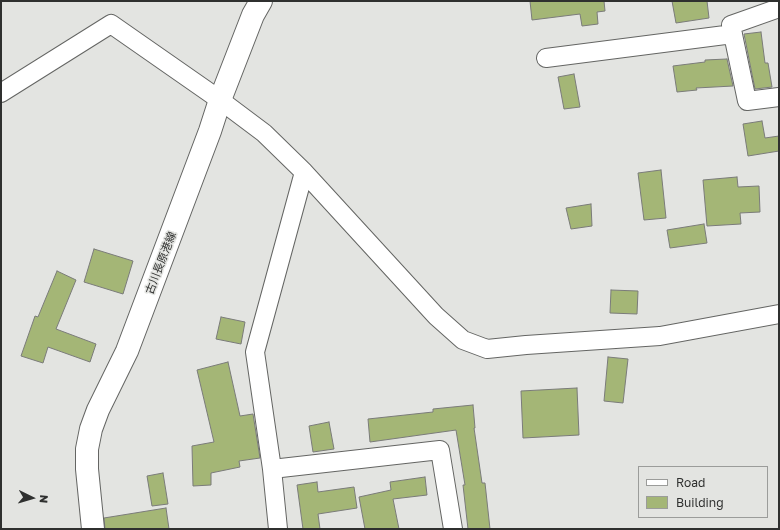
<!DOCTYPE html>
<html>
<head>
<meta charset="utf-8">
<style>
  body { margin:0 }
  #map { position:relative; width:780px; height:530px; overflow:hidden; background:#e3e4e1; font-family:"Golos Text",sans-serif }
  canvas { display:block }
  .frame { position:absolute; inset:0; border:2px solid #2f302f; pointer-events:none }
  .legend { position:absolute; left:638px; top:466px; width:130px; height:52px; box-sizing:border-box; background:#e3e4e1; border:1px solid #9b9c9a; margin:0; padding:5px 7px; list-style:none; font-size:12px; color:#2f302f }
  .legend li { display:flex; align-items:center; gap:8px; height:20px }
  .legend b { width:20px; border:1px solid #9b9c9a }
  .north { position:absolute; left:12px; top:478px; width:40px; height:40px; -webkit-text-stroke:3px #e3e4e1; paint-order:stroke; rotate:95deg; font-size:11px; font-weight:700; line-height:16px; text-align:center; color:#2f302f }
  .north::after { content:''; display:block; margin:auto; width:14px; height:18px; background:#2f302f; clip-path:polygon(50% 0,100% 100%,50% 72%,0 100%) }
</style>
</head>
<body>
<div id="map">
<canvas width="780" height="530"></canvas>
<div class="frame"></div>
<ul class="legend">
<li><b style="height:5px;background:#fff"></b>Road</li>
<li><b style="height:11px;background:#a4b676"></b>Building</li>
</ul>
<div class="north">N</div>
</div>
<script>
const ctx = document.querySelector('canvas').getContext('2d');
ctx.lineJoin = 'round';
function fillPath(path, color) {
  ctx.fillStyle = color;
  ctx.fill(path, 'evenodd');
}
function shape(rows) {
  const path = new Path2D();
  for (const r of rows) {
    path.moveTo(r[0], r[1]);
    for (let i = 2; i < r.length; i += 2) path.lineTo(r[i], r[i + 1]);
  }
  return path;
}
function strokePath(path, color, width, dash) {
  ctx.strokeStyle = color;
  ctx.lineWidth = width;
  ctx.lineCap = dash ? 'butt' : 'round';
  ctx.setLineDash(dash || []);
  ctx.stroke(path);
}
function label(font, color, halo, rows, align = 'center') {
  ctx.font = font + ' "Golos Text","Noto Sans JP",sans-serif';
  ctx.lineWidth = 3;
  ctx.setLineDash([]);
  ctx.textBaseline = 'middle';
  ctx.strokeStyle = halo;
  ctx.fillStyle = color;
  for (const [text, x, y, turn = 0] of rows) {
    ctx.save();
    ctx.translate(x, y);
    ctx.rotate((+turn || 0) * Math.PI / 180);
    ctx.textAlign = isNaN(turn) ? turn : align;
    if (halo) ctx.strokeText(text, 0, 0);
    ctx.fillText(text, 0, 0);
    ctx.restore();
  }
}
const building = shape([
  [530,1,604,1,605,11,597,12,598,24,582,26,580,14,532,20,530,1],
  [672,1,707,1,709,18,676,23,672,1],
  [761,32,765,63,768,63,772,87,755,89,744,34,761,32],
  [727,59,733,86,696,88,697,90,677,92,673,66,705,62,705,60,727,59],
  [574,74,580,107,564,109,558,77,574,74],
  [762,121,765,138,779,136,779,151,748,156,743,124,762,121],
  [661,170,666,218,644,220,638,173,661,170],
  [737,177,738,187,759,186,760,212,740,213,741,224,707,226,703,180,737,177],
  [591,204,592,226,571,229,566,208,591,204],
  [704,224,707,243,670,248,667,230,704,224],
  [94,249,133,261,123,294,84,282,94,249],
  [57,271,76,280,56,329,96,344,90,362,48,347,43,363,21,356,35,316,38,317,57,271],
  [611,290,638,291,637,314,610,313,611,290],
  [221,317,245,322,241,344,216,339,221,317],
  [608,357,628,359,623,403,604,401,608,357],
  [228,362,240,416,253,414,260,458,239,461,240,467,211,473,211,485,193,486,192,446,214,442,197,370,228,362],
  [577,388,579,435,523,438,521,391,577,388],
  [473,405,475,428,474,428,482,483,485,483,490,529,468,529,463,485,465,485,456,430,370,442,368,419,433,412,433,409,473,405],
  [329,422,334,449,313,452,309,426,329,422],
  [163,473,168,504,152,506,147,476,163,473],
  [425,477,427,495,393,499,399,529,365,529,359,497,391,490,390,482,425,477],
  [317,482,318,492,354,487,357,508,318,514,320,529,303,529,297,485,317,482],
  [166,508,169,529,105,529,104,518,166,508]
]);
fillPath(building, '#a4b676');
strokePath(building, '#7a7b79', 1);
const minor = shape([
  [779,8,731,25,747,101,779,97],
  [546,58,733,34],
  [1,93,111,24,220,100,264,133,304,172,436,316,463,340,487,349,526,345,660,336,779,314],
  [272,469,440,450,453,529],
  [278,529,272,469,255,352,304,172]
]);
const secondary = shape([
  [93,529,87,469,87,449,91,429,98,410,127,351,210,131,220,100,253,15,261,1]
]);
strokePath(minor, '#646563', 20);
strokePath(secondary, '#646563', 24);
strokePath(minor, '#fff', 18);
strokePath(secondary, '#fff', 22);
label('11px', '#2f302f', '#e3e4e1', [
  ["古川長原港線",161,263,-69]
]);
</script>
</body>
</html>
